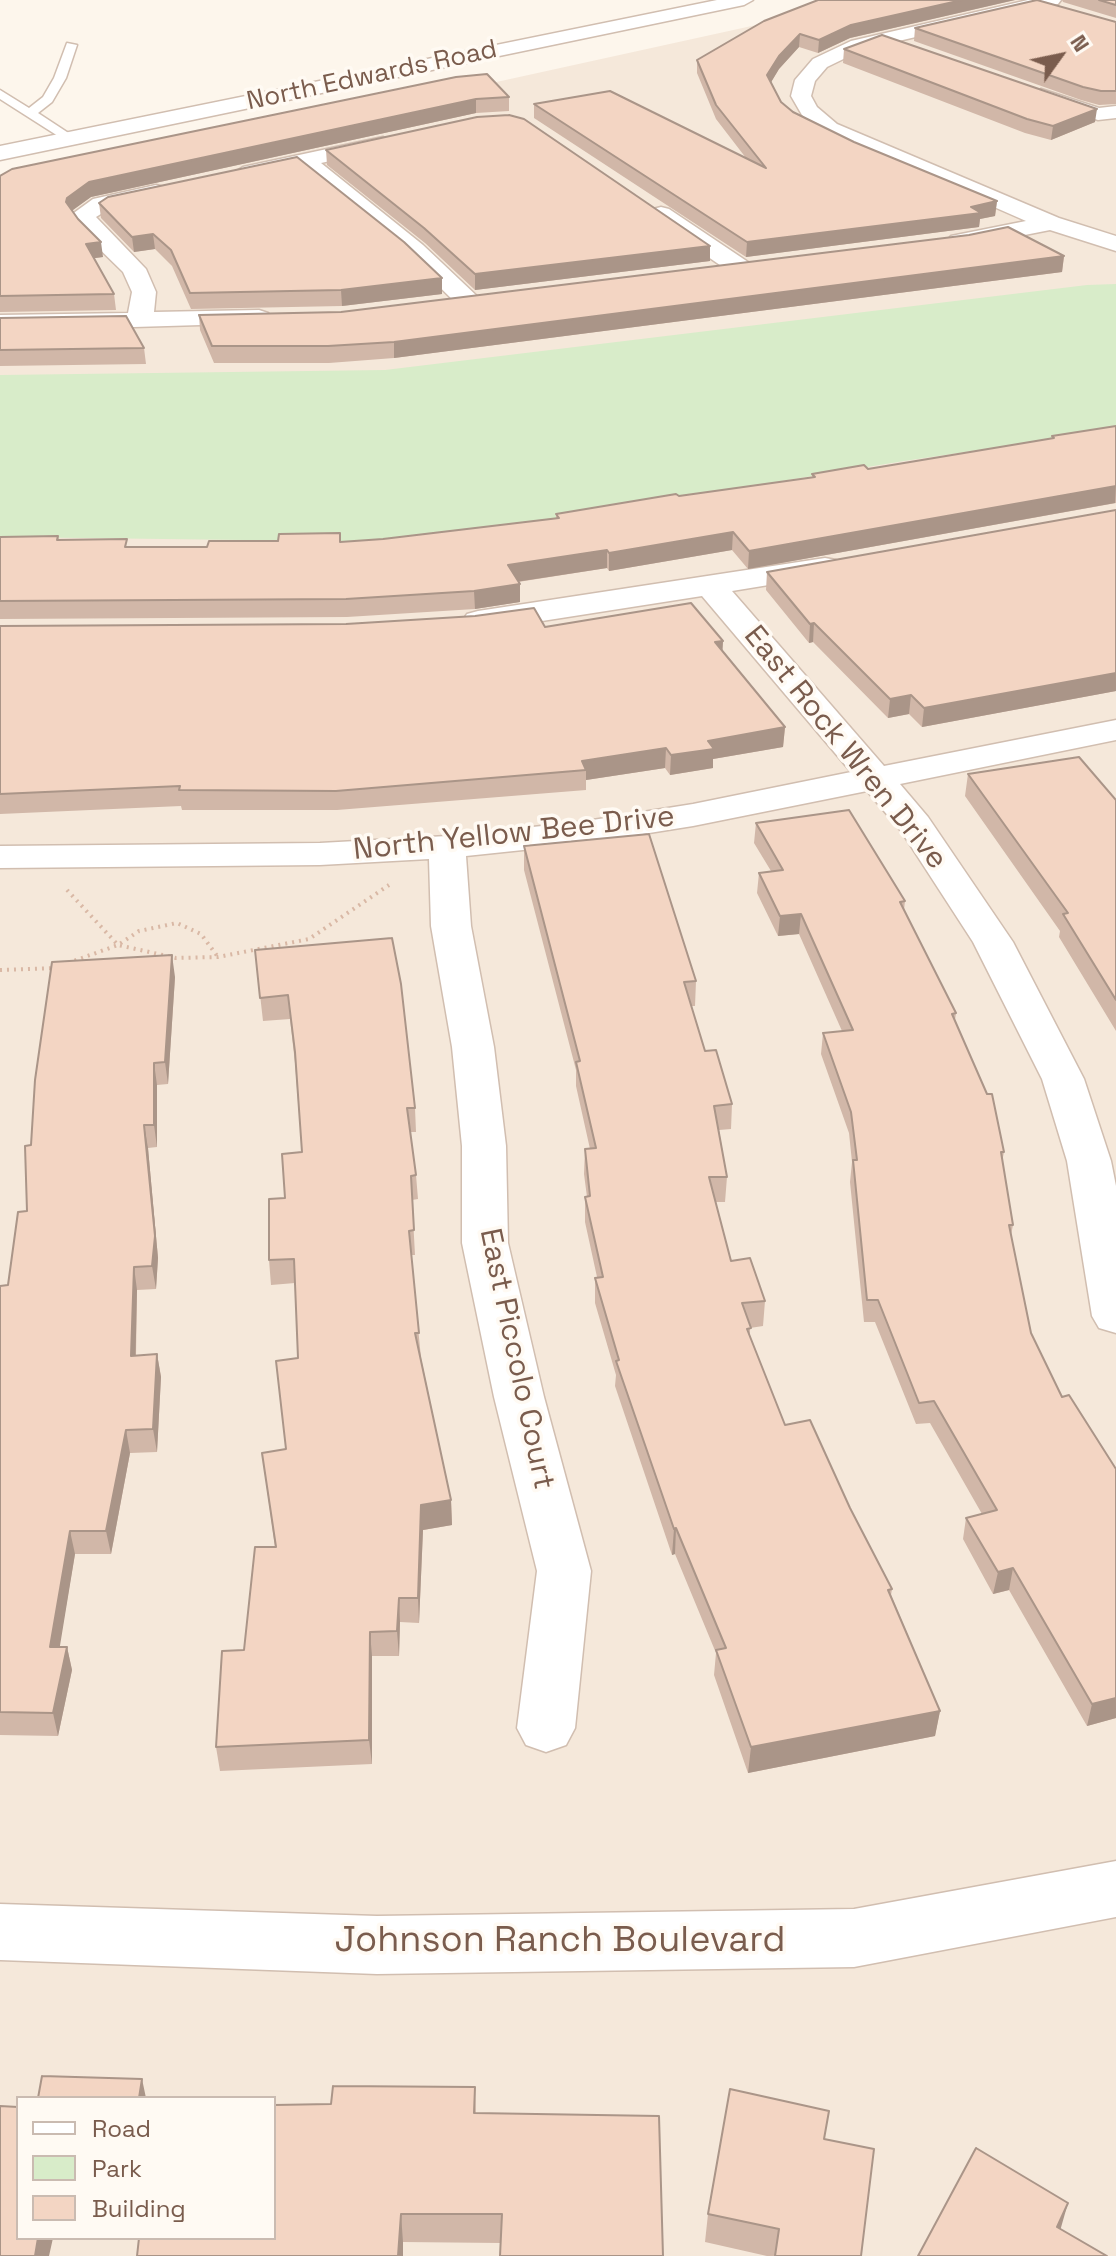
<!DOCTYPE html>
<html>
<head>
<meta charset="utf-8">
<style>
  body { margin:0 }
  #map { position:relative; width:1116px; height:2256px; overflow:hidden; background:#fdf6ec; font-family:"Space Grotesk",sans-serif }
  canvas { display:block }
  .legend { position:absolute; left:16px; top:2096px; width:260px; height:144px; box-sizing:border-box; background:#fffaf3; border:2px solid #cabbb1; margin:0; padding:10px 14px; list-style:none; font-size:24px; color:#7a5c4d }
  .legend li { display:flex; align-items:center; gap:16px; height:40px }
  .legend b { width:40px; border:2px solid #cabbb1 }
  .north { position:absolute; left:1020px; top:16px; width:80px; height:80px; -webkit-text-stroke:6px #fffaf3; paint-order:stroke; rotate:57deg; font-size:22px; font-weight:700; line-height:32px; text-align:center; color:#7a5c4d }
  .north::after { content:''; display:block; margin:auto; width:28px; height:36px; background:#7a5c4d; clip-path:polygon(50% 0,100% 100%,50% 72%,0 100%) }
</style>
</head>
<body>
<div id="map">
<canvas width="1116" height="2256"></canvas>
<ul class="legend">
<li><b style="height:10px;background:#fff"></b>Road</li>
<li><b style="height:22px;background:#d8ecc9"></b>Park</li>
<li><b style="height:22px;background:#f3d5c3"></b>Building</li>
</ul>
<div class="north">N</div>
</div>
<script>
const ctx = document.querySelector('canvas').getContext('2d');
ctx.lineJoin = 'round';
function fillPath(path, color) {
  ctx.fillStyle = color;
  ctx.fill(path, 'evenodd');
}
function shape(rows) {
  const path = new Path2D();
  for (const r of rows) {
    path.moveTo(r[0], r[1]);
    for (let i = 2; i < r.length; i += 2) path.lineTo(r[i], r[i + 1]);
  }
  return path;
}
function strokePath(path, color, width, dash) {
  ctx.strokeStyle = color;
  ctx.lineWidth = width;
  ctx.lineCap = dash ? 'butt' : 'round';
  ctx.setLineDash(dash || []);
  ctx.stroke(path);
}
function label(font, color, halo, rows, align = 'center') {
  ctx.font = font + ' "Space Grotesk",sans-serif';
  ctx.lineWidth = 7;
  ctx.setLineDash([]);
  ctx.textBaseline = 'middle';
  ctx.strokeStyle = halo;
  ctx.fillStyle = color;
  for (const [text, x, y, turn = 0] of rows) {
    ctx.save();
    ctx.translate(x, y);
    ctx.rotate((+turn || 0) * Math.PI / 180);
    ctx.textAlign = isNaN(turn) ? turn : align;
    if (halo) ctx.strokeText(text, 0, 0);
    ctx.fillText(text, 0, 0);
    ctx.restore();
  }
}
fillPath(shape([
  [870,0,1116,0,1116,2256,0,2256,0,191],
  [18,2098,274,2098,274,2238,18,2238]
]), '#f5e8da');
fillPath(shape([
  [1116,284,1116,430,904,461,409,542,0,537,0,375,385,370,1087,285]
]), '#d8ecc9');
const service = shape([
  [67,43,77,45,66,78,52,102,38,113,73,136,75,139,69,143,0,99,0,90,29,108,43,97,54,78,67,43]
]);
const minor = shape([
  [717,0,753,0,744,5,0,160,0,146,717,0],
  [1028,0,1061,0,1058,4,864,49,827,67,815,81,811,96,817,107,837,124,1059,218,1116,236,1116,251,1050,230,959,248,951,246,947,241,951,236,1026,221,823,132,802,115,791,96,795,80,813,59,851,41,1028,0],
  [1041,89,1099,108,1116,106,1116,118,1098,120,1034,99,1031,95,1041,89],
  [383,137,394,143,391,148,321,163,423,245,479,298,483,303,479,308,461,308,407,255,299,168,243,181,232,174,243,167,383,137],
  [156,185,164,187,167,192,164,197,109,209,96,217,146,269,156,292,154,312,259,310,268,313,272,318,268,323,0,331,0,315,128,313,132,292,123,272,82,232,71,215,93,199,156,185],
  [661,207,669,209,751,264,754,269,751,274,733,274,653,219,649,214,653,209,661,207],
  [825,558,836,560,841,567,836,574,732,591,884,766,1116,720,1116,740,900,784,928,817,1013,942,1084,1079,1111,1161,1116,1186,1116,1333,1099,1328,1092,1316,1067,1161,1042,1079,973,942,901,831,867,791,693,826,580,844,466,856,471,926,494,1047,506,1146,508,1243,544,1397,591,1571,575,1728,566,1745,546,1752,526,1745,517,1728,537,1571,494,1397,462,1243,462,1146,452,1047,431,926,429,859,320,865,0,868,0,846,320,843,447,836,580,822,693,804,851,772,702,596,478,631,467,628,462,621,467,614,478,611,825,558]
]);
const tertiary = shape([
  [1116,1861,1116,1917,854,1967,377,1974,0,1960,0,1904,377,1916,854,1909,1116,1861]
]);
strokePath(service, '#d1beb0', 3);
strokePath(minor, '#d1beb0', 3);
strokePath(tertiary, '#d1beb0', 3);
strokePath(shape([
  [67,890,118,945,176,958,218,957,309,939,389,885],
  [68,963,118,945,139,931,177,923,201,934,218,957],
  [0,970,55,968]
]), '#d9b8a5', 4, [2, 5]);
fillPath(service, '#fff');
fillPath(minor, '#fff');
fillPath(tertiary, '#fff');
fillPath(shape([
  [818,0,1015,0,850,38,818,53,799,47,779,69,771,82,781,102,793,112,854,142,997,201,995,216,980,219,979,227,746,257,534,118,534,104,746,158,716,119,697,73,697,60],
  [1062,0,1116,0,1116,18,1063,2],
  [1116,22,1116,104,1099,105,1081,100,914,41,915,28],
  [844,49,1095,122,1051,140,1025,133,843,63],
  [456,77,509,97,509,111,476,113,91,197,72,210,103,257,94,258,114,294,116,310,0,312,0,176],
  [326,150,710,261,475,290,425,243,327,165],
  [99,203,442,294,342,306,191,309,172,266,155,249,134,252,101,218],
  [1064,256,1062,272,394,358,329,363,214,363,200,330,199,315,341,312],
  [0,318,144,348,146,364,0,366],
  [1116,426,1116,503,748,569,732,550,609,571,607,568,518,582,520,584,520,602,475,609,347,617,0,619,0,537,58,536,59,540,128,547,207,547,278,541,340,533,341,542,383,539,556,518,556,514,812,478,812,474,868,469,1051,439,1052,436],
  [1116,510,1116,691,922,727,909,714,888,718,813,642,809,643,766,590,767,572],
  [0,626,545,627,723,641,722,650,785,727,783,747,713,759,713,768,670,775,665,768,586,780,586,790,337,810,182,810,181,806,0,814],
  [968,774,1116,800,1116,1031,1059,937,1060,931,965,796],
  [756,823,905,901,904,910,956,1013,955,1020,1004,1152,1002,1162,1013,1225,1011,1235,1031,1333,1116,1718,1087,1726,1009,1590,993,1594,963,1539,966,1518,982,1514,930,1423,916,1424,875,1322,864,1322,850,1182,852,1162,849,1133,821,1054,823,1033,842,1031,799,934,778,936,757,893,759,873,771,871,754,843],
  [524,846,696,981,695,1006,691,1006,705,1051,732,1104,731,1129,719,1130,727,1177,725,1202,715,1202,731,1261,765,1301,763,1326,750,1328,750,1336,785,1425,850,1508,892,1589,891,1595,940,1711,935,1736,748,1773,714,1675,716,1653,675,1554,672,1555,615,1386,616,1375,595,1303,595,1278,597,1277,585,1222,585,1197,587,1197,584,1174,585,1149,590,1149,576,1086,576,1070,524,870],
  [255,950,415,1108,416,1132,410,1132,416,1175,418,1199,412,1200,415,1255,411,1255,421,1358,451,1500,452,1525,423,1530,419,1623,400,1622,399,1656,372,1656,372,1764,220,1771,216,1747,275,1547,262,1453,286,1449,298,1358,295,1283,271,1285,269,1260,285,1198,302,1152,295,1063,290,1019,263,1021],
  [175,977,168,1084,157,1085,157,1147,148,1148,158,1258,156,1289,137,1290,136,1356,157,1354,161,1377,157,1452,130,1453,111,1554,75,1554,59,1647,67,1647,72,1670,58,1736,0,1735,0,1737,0,1286,8,1285,27,1211,31,1145],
  [475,2087,476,2114,659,2116,501,2243,403,2242,403,2256,137,2256,331,2104],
  [825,2139,861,2256,767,2256,705,2242,708,2214]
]), '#d1b7a8');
fillPath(shape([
  [962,0,1015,0,850,38,818,53,819,40,851,25],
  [800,34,799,47,779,69,767,89,767,75,779,56],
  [476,99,476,113,91,197,69,213,66,202,67,198,89,182],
  [1097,109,1095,122,1051,140,1053,126],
  [997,201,995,216,980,219,979,227,746,257,747,242,971,207],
  [153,234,155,249,134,252,132,237],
  [101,242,103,257,88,259,86,244],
  [710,246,710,261,475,290,475,274],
  [1064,256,1062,272,394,358,394,342],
  [442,278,442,294,342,306,341,290],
  [1116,486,1115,503,748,569,749,551],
  [733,532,732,550,609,571,609,553],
  [607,550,607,568,509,583,508,565],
  [520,584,520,602,475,609,474,591],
  [814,623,813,642,809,643,810,624],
  [723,641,722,660,715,642],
  [1116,673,1116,691,922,727,924,708],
  [911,695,909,714,888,718,890,699],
  [785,727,783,747,713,759,713,768,670,775,671,755,708,741],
  [666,748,665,768,586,780,586,770,582,761],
  [801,914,799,934,778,936,780,916],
  [172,955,175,977,168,1084,165,1062],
  [154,1063,157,1085,157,1147,154,1125],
  [144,1125,148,1148,158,1258,156,1289,152,1266],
  [134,1267,137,1290,135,1379,131,1356],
  [157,1354,161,1377,157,1452,153,1429],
  [126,1430,130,1453,111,1554,106,1531],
  [451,1500,452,1525,423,1530,419,1623,418,1598,421,1505],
  [676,1528,675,1554,672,1555,674,1529],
  [70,1531,75,1554,56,1670,50,1647],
  [1013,1568,1009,1590,993,1594,998,1572],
  [399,1598,400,1622,399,1656,397,1631],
  [370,1632,372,1656,372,1764,369,1740],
  [67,1647,72,1670,58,1736,53,1713],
  [1116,1698,1116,1718,1087,1726,1092,1704],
  [940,1711,935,1736,748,1773,751,1747],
  [142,2079,146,2098,139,2098],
  [1068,2203,1060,2231,1057,2227],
  [401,2214,403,2242,403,2256,398,2256],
  [38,2238,53,2238,49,2256,35,2256]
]), '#aa9588');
const building = shape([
  [818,0,962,0,851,25,819,40,800,34,779,56,767,75,781,102,793,112,854,142,997,201,971,207,981,213,747,242,534,104,610,91,766,168,716,105,697,60,764,21,818,0],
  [1037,0,1116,22,1116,91,1101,91,1083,87,915,28,1037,0],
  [1099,0,1116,0,1116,5,1099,0],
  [882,35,1097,109,1053,126,1027,119,844,49,882,35],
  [487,74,509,97,476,99,89,182,67,198,66,202,78,219,101,242,86,244,114,294,0,296,0,176,12,169,456,77,487,74],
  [509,115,524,119,710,246,475,274,424,228,326,150,477,117,509,115],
  [297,157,404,242,442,278,341,290,190,293,171,250,153,234,132,237,99,203,108,197,297,157],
  [1008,227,1064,256,394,342,328,346,212,346,199,315,341,312,969,235,1008,227],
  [126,316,144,348,0,350,0,318,126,316],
  [1116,426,1116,486,749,551,733,532,609,553,607,550,508,565,520,584,474,591,346,599,0,601,0,537,58,536,57,540,127,539,125,547,207,547,209,541,278,541,279,534,340,533,340,542,383,539,559,518,556,514,676,494,679,496,815,477,812,474,864,465,868,469,1054,438,1052,436,1116,426],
  [1116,510,1116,673,924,708,911,695,890,699,814,623,810,624,767,572,1116,510],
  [691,603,723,641,715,642,785,727,708,741,714,749,671,755,666,748,582,761,586,770,336,791,179,790,180,786,0,794,0,626,346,624,475,616,534,608,545,627,691,603],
  [1079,757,1116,800,1116,1000,1063,914,1068,913,968,774,1079,757],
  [849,810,905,901,900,902,956,1013,952,1014,987,1094,992,1094,1004,1152,1001,1152,1013,1225,1009,1225,1031,1333,1062,1397,1069,1395,1116,1469,1116,1698,1092,1704,1013,1568,998,1572,966,1518,997,1510,934,1401,919,1403,878,1300,867,1300,853,1160,857,1160,851,1112,823,1033,853,1030,801,914,780,916,759,873,783,870,756,823,849,810],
  [649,834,696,981,684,982,705,1051,716,1050,732,1104,714,1106,727,1177,709,1177,731,1261,750,1258,765,1301,742,1303,751,1328,747,1329,785,1425,810,1420,850,1508,892,1589,888,1590,940,1711,751,1747,716,1650,726,1648,676,1528,674,1529,616,1361,619,1360,595,1278,603,1277,585,1197,590,1196,585,1149,596,1148,576,1062,580,1061,524,846,649,834],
  [392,938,401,984,415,1108,407,1108,416,1175,411,1176,414,1230,409,1231,419,1333,415,1333,451,1500,421,1505,418,1598,399,1598,397,1631,370,1632,369,1740,216,1747,222,1651,244,1650,255,1547,276,1547,262,1453,286,1449,276,1361,298,1358,294,1259,269,1260,269,1199,285,1198,282,1154,302,1152,295,1052,288,995,260,998,255,950,392,938],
  [172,955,165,1062,154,1063,154,1125,144,1125,155,1236,152,1266,134,1267,131,1356,157,1354,153,1429,126,1430,106,1531,70,1531,50,1647,67,1647,53,1713,0,1712,0,1286,8,1285,18,1212,27,1211,25,1146,31,1145,35,1080,52,962,172,955],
  [42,2076,142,2079,139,2098,38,2098,42,2076],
  [333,2086,475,2087,474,2113,659,2116,663,2256,500,2256,502,2214,401,2214,398,2256,137,2256,139,2238,274,2238,274,2105,331,2104,333,2086],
  [730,2089,829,2111,824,2139,874,2149,861,2256,775,2256,779,2229,708,2214,730,2089],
  [0,2106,18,2107,18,2238,38,2238,35,2256,0,2256,0,2106],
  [976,2148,1068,2203,1057,2227,1107,2256,918,2256,976,2148]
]);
fillPath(building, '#f3d5c3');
strokePath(building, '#aa9588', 2);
label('26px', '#7a5c4d', '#fffaf3', [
  ["North Edwards Road",372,76,-12]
]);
label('30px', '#7a5c4d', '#fffaf3', [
  ["East Rock Wren Drive",845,748,51],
  ["North Yellow Bee Drive",514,834,-6],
  ["East Piccolo Court",516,1359,78]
]);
label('36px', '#7a5c4d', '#fffaf3', [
  ["Johnson Ranch Boulevard",560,1941]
]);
</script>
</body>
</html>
